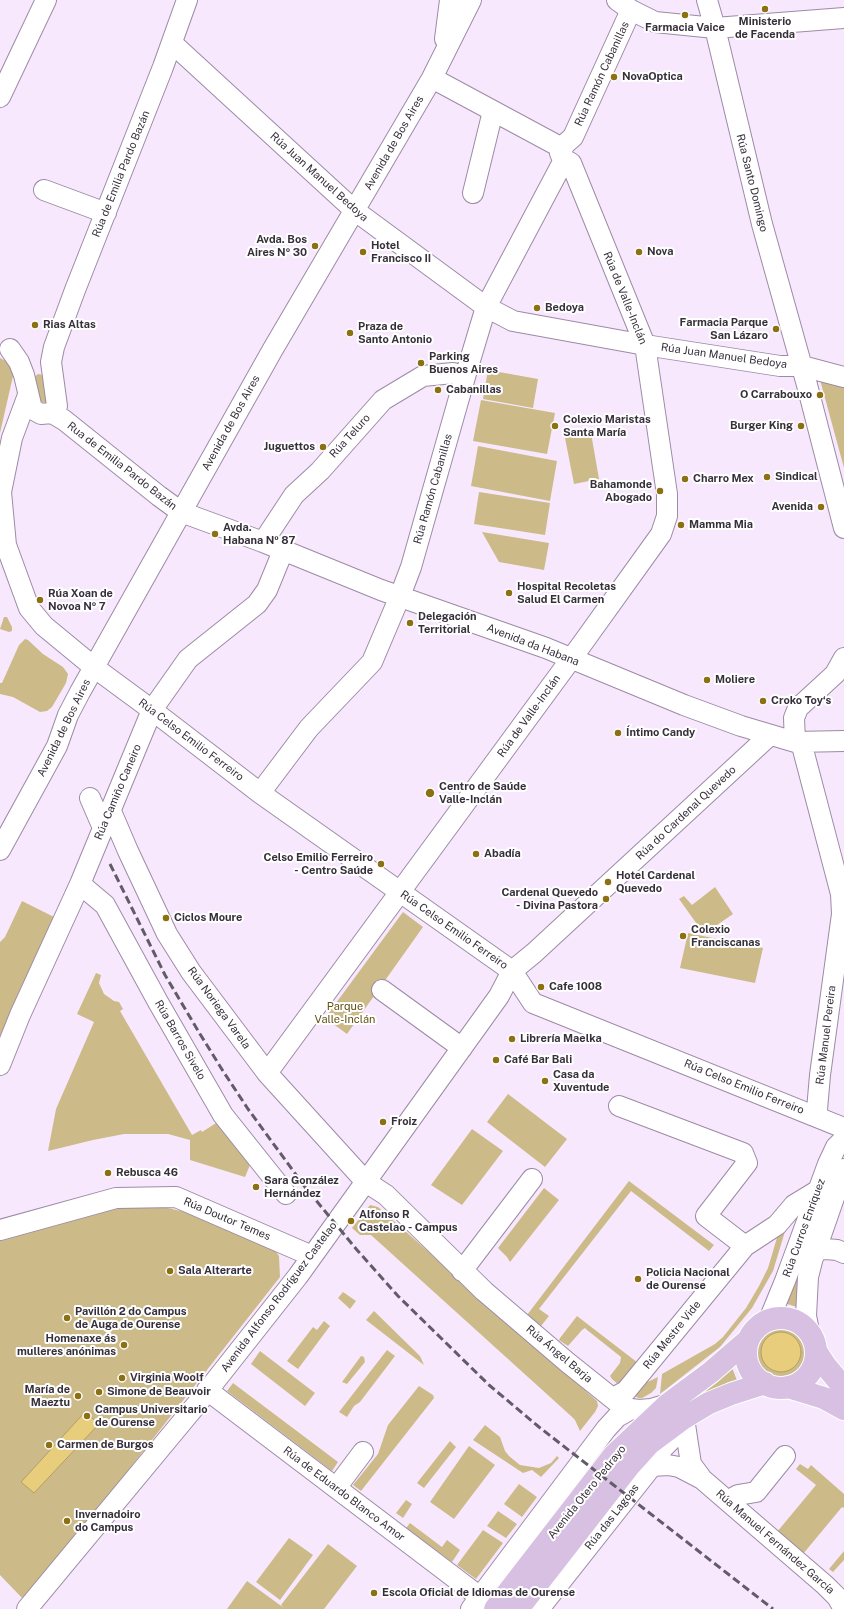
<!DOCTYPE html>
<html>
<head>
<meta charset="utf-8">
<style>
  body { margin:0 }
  canvas { display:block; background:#f7e8fe }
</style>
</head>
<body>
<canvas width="844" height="1609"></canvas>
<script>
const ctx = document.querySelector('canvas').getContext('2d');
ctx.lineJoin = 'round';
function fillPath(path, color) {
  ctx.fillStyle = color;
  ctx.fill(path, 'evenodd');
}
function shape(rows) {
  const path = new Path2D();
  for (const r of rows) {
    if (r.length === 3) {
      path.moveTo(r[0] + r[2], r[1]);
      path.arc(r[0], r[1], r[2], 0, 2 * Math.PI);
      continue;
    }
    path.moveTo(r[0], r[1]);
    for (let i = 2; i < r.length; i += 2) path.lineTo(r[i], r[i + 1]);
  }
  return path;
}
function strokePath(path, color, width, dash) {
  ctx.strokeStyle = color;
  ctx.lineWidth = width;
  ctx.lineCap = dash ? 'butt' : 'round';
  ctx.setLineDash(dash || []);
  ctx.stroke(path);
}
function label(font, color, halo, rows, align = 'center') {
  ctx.font = font + ' "Public Sans",sans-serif';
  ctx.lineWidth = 4;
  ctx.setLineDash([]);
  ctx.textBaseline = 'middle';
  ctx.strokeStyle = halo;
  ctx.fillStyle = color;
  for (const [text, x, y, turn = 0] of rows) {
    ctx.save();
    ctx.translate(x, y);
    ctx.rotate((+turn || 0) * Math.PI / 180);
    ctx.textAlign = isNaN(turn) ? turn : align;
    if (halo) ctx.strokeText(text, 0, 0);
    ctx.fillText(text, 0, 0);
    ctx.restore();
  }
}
fillPath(shape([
  [0,358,8,362,13,372,13,376,0,433],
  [488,370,538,379,533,408,483,399],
  [38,374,43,375,47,402,45,403,39,401,34,377],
  [819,376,844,383,844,468],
  [481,400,555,413,547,454,473,441],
  [591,433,599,479,574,484,565,438],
  [478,446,557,461,550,501,471,486],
  [479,492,550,503,545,535,474,524],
  [482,532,549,543,544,570,499,562],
  [4,617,7,617,12,627,12,631,9,632,0,629],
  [25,639,28,640,43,654,63,667,68,674,66,683,52,707,47,711,40,712,13,697,0,694,0,683,2,683,19,645],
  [715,887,733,914,704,934,679,899,684,896,692,905],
  [22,901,54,917,0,1036,0,942,5,937],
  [403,912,423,927,347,1034,325,1018],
  [688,933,763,948,755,983,680,968],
  [96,973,101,975,99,983,104,994,114,1001,119,1002,123,1009,120,1011,192,1135,201,1130,202,1132,224,1118,269,1176,250,1165,245,1177,190,1160,190,1140,168,1134,124,1134,93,1140,48,1151,56,1109,94,1022,77,1014],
  [508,1094,567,1139,545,1167,487,1122],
  [472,1129,503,1151,462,1205,431,1185],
  [629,1181,714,1245,709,1251,631,1191,539,1309,549,1316,541,1326,527,1315],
  [544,1188,559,1200,510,1262,507,1257,498,1248],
  [145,1203,190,1213,274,1249,279,1256,280,1277,64,1552,22,1598,0,1575,0,1238,69,1215],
  [370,1205,378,1207,597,1401,598,1406,595,1412,580,1431,575,1420,571,1416,371,1235,360,1235,352,1228],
  [790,1215,773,1271,752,1308,720,1347,660,1394,662,1374,715,1344,723,1337,746,1308,759,1286,768,1268,779,1231],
  [805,1255,800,1308,781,1302],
  [343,1292,356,1301,350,1309,338,1298],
  [374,1311,420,1356,424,1365,366,1320],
  [577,1316,642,1366,620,1386,612,1379,610,1376,620,1363,621,1357,587,1330,585,1328,582,1330,568,1346,559,1340,560,1338],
  [324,1321,330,1326,298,1369,287,1361,313,1327,317,1330],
  [781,1352,27],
  [387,1350,395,1356,360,1402,354,1406,347,1417,339,1412],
  [260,1351,315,1393,305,1406,251,1364],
  [361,1356,364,1357,365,1362,347,1384,342,1382],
  [731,1365,738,1383,668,1416],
  [658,1377,656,1388,651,1393,642,1398,638,1398,634,1395,637,1387],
  [233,1383,338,1462,332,1471,227,1391],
  [419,1386,433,1395,434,1398,361,1491,353,1485,378,1454,388,1425],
  [485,1425,500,1437,505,1451,509,1456,520,1465,539,1468,551,1463,557,1456,559,1458,541,1477,532,1470,523,1473,473,1440],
  [450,1441,456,1447,424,1488,417,1483],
  [469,1446,495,1465,454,1519,430,1502],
  [800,1464,808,1469,811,1465,844,1494,844,1508,842,1507,803,1554,777,1532,816,1485,796,1469],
  [519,1484,537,1497,522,1517,504,1504],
  [406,1500,412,1504,403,1518,396,1513],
  [498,1511,517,1524,506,1538,487,1526],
  [410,1523,442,1547,447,1540,460,1550,452,1562,406,1528],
  [483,1530,503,1543,476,1579,457,1565],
  [289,1538,313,1555,280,1600,256,1582],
  [328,1544,357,1566,324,1609,227,1609,247,1581,284,1608,281,1605],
  [844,1551,844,1560,833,1572,829,1569]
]), '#cb8');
const water = shape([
  [781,1352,20],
  [85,1412,99,1424,34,1493,21,1482,85,1412]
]);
fillPath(water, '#e8cd7c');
strokePath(water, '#b39e68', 1);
const minor = shape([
  [617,0,631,10,655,22,715,28,844,18],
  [707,0,715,28,762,224,807,385,844,528],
  [445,39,450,0],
  [172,43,354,210,486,307,513,321,645,345,780,366,802,366,844,377],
  [432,78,562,148],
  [0,97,46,0],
  [44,190,106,213],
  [473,193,493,111],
  [10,349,19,362,24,375,32,409,41,414,52,413,57,406,51,362,54,347,75,290,163,67,187,0],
  [28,395,12,438,1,492,6,545,29,608,44,626,95,668,152,710,260,793,512,971,533,1003,844,1128],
  [52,413,64,420,159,496,181,512,263,542,381,590,546,648,684,705,741,726,795,742,844,741],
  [263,542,294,495,320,471,383,400,423,376,453,373,465,377],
  [795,742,794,718,798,708,835,674,844,658],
  [801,742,841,894,842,914,820,1075,817,1110,818,1117],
  [260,793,309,728,372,662,400,596,411,567,465,377,486,307,564,160],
  [90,798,103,828],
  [110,809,128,851,167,934,191,972,267,1073,366,1182,386,1195,484,1291,567,1362,622,1406,631,1409,639,1410,651,1409,668,1404],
  [0,850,57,746,68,715,80,692,273,349,432,78,471,0],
  [80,884,105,905,158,1002,223,1115,286,1194],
  [382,990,462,1048],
  [0,1065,20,1015,80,884,152,710,188,659,257,604,267,590,283,551],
  [267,1073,582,644,661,534,667,516,667,494,645,345,571,163,562,158,560,153,565,144,573,137,631,10],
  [619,1106,743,1153,747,1163,706,1216,745,1246],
  [0,1230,116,1198,176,1197,312,1256],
  [816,1250,826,1249,837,1250,844,1253],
  [462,1271,532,1179],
  [769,1320,785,1281,828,1164,836,1147,844,1139],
  [809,1331,806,1316,808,1277,812,1261,844,1169],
  [207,1390,480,1597],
  [613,1398,626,1391,745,1246,777,1225,794,1205,817,1191],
  [684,1418,691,1464,702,1479],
  [652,1466,668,1465,679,1467,702,1479,825,1585,837,1597,844,1609],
  [336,1488,363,1452],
  [728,1501,738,1495,756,1492,785,1456],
  [27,1609,197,1404,298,1276,499,996,512,971,534,953,770,735],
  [471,1609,606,1429,617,1417,631,1409],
  [539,1609,652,1466,663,1448,685,1426]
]);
const major = shape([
  [781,1353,35],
  [816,1351,825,1365,844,1388],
  [788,1387,824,1398,844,1409],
  [495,1609,614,1455,668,1404,711,1372,748,1340],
  [518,1609,630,1465,649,1444,684,1418,709,1403,731,1394,765,1383]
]);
strokePath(minor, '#9d8ba5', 22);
strokePath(major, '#fff', 24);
strokePath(minor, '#fff', 20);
strokePath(major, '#d7c0e2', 22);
strokePath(shape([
  [110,864,165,975,200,1034,223,1071,248,1109,305,1187,357,1250,398,1296,489,1385,539,1427,773,1609]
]), '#635b68', 3, [8, 4]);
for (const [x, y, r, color] of [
  [765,9,4,"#8b7113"],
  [685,15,4,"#8b7113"],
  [614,77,4,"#8b7113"],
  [315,246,4,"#8b7113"],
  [363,252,4,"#8b7113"],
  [639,252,4,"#8b7113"],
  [537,308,4,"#8b7113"],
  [35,325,4,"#8b7113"],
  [776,329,4,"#8b7113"],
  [350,333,4,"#8b7113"],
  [421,363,4,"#8b7113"],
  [438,390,4,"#8b7113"],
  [820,395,4,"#8b7113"],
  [555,426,4,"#8b7113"],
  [801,426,4,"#8b7113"],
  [323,447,4,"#8b7113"],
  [767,477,4,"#8b7113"],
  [685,479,4,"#8b7113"],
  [660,491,4,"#8b7113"],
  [821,507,4,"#8b7113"],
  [681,525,4,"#8b7113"],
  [215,534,4,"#8b7113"],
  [509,593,4,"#8b7113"],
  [40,600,4,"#8b7113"],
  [410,623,4,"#8b7113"],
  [707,680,4,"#8b7113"],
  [763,701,4,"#8b7113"],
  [618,733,4,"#8b7113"],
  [430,793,5,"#8b7113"],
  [476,854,4,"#8b7113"],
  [381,864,4,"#8b7113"],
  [608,882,4,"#8b7113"],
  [606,899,4,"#8b7113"],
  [166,918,4,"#8b7113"],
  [683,936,4,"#8b7113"],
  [541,987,4,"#8b7113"],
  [512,1039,4,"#8b7113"],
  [496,1060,4,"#8b7113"],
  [545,1081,4,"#8b7113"],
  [383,1122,4,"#8b7113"],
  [108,1173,4,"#8b7113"],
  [256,1187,4,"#8b7113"],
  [351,1221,4,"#8b7113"],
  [170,1271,4,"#8b7113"],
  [638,1279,4,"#8b7113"],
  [67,1318,4,"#8b7113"],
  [124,1345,4,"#8b7113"],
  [122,1378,4,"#8b7113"],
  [99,1392,4,"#8b7113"],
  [78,1396,4,"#8b7113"],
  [87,1416,4,"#8b7113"],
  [49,1445,4,"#8b7113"],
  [67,1521,4,"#8b7113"],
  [374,1593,4,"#8b7113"]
]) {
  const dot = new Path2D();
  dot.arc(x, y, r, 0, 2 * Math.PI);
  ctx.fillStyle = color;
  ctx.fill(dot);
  strokePath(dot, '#fff', 1.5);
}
label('bold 11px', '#37303b', '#fff', [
  ["Ministerio",765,22,"center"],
  ["de Facenda",765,35,"center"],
  ["Farmacia Vaice",685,28,"center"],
  ["NovaOptica",622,77],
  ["Avda. Bos",307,240,"right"],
  ["Aires Nº 30",307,253,"right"],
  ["Hotel",371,246],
  ["Francisco II",371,259],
  ["Nova",647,252],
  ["Bedoya",545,308],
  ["Farmacia Parque",768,323,"right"],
  ["San Lázaro",768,336,"right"],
  ["Rias Altas",43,325],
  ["Praza de",358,327],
  ["Santo Antonio",358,340],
  ["Parking",429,357],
  ["Buenos Aires",429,370],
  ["Cabanillas",446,390],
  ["O Carrabouxo",812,395,"right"],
  ["Colexio Maristas",563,420],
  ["Santa María",563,433],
  ["Burger King",793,426,"right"],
  ["Juguettos",315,447,"right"],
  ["Sindical",775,477],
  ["Charro Mex",693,479],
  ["Bahamonde",652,485,"right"],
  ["Abogado",652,498,"right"],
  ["Avenida",813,507,"right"],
  ["Mamma Mia",689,525],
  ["Avda.",223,528],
  ["Habana Nº 87",223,541],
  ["Hospital Recoletas",517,587],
  ["Salud El Carmen",517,600],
  ["Rúa Xoan de",48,594],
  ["Novoa Nº 7",48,607],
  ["Delegación",418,617],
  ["Territorial",418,630],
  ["Moliere",715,680],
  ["Croko Toy‘s",771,701],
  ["Íntimo Candy",626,733],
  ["Centro de Saúde",439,787],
  ["Valle-Inclán",439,800],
  ["Abadía",484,854],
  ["Celso Emilio Ferreiro",373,858,"right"],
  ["- Centro Saúde",373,871,"right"],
  ["Hotel Cardenal",616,876],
  ["Quevedo",616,889],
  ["Cardenal Quevedo",598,893,"right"],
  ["- Divina Pastora",598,906,"right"],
  ["Ciclos Moure",174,918],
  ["Colexio",691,930],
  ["Franciscanas",691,943],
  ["Cafe 1008",549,987],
  ["Librería Maelka",520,1039],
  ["Café Bar Bali",504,1060],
  ["Casa da",553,1075],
  ["Xuventude",553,1088],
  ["Froiz",391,1122],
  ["Rebusca 46",116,1173],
  ["Sara González",264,1181],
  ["Hernández",264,1194],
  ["Alfonso R",359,1215],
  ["Castelao - Campus",359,1228],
  ["Sala Alterarte",178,1271],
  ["Policia Nacional",646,1273],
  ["de Ourense",646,1286],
  ["Pavillón 2 do Campus",75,1312],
  ["de Auga de Ourense",75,1325],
  ["Homenaxe ás",116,1339,"right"],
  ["mulleres anónimas",116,1352,"right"],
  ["Virginia Woolf",130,1378],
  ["María de",70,1390,"right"],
  ["Maeztu",70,1403,"right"],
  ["Simone de Beauvoir",107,1392],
  ["Campus Universitario",95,1410],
  ["de Ourense",95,1423],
  ["Carmen de Burgos",57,1445],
  ["Invernadoiro",75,1515],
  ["do Campus",75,1528],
  ["Escola Oficial de Idiomas de Ourense",382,1593]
], 'left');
label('11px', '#37303b', '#fff', [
  ["Rúa Ramón Cabanillas",602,74,-65],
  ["Avenida de Bos Aires",394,143,-60],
  ["Rúa de Emilia Pardo Bazán",121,174,-68],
  ["Rúa Juan Manuel Bedoya",319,177,42],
  ["Rúa Santo Domingo",752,183,76],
  ["Rúa de Valle-Inclán",625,298,68],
  ["Rúa Juan Manuel Bedoya",724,356,8],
  ["Avenida de Bos Aires",231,423,-61],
  ["Rúa Teluro",350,436,-48],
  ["Rua de Emilia Pardo Bazán",122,466,38],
  ["Rúa Ramón Cabanillas",433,489,-74],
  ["Avenida da Habana",533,645,21],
  ["Rúa de Valle-Inclán",529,716,-54],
  ["Avenida de Bos Aires",64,728,-64],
  ["Rúa Celso Emilio Ferreiro",191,740,37],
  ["Rúa Camiño Caneiro",118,792,-67],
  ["Rúa do Cardenal Quevedo",686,813,-43],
  ["Rúa Celso Emilio Ferreiro",454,930,35],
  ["Rúa Noriega Varela",219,1008,54],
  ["Rúa Manuel Pereira",826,1035,-83],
  ["Rúa Barros Sivelo",180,1040,60],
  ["Rúa Celso Emilio Ferreiro",744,1087,22],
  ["Rúa Doutor Temes",227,1219,23],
  ["Rúa Curros Enríquez",804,1228,-70],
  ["Avenida Alfonso Rodríguez Castelao",279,1297,-53],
  ["Rúa Mestre Vide",672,1335,-51],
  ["Rúa Ángel Barja",559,1354,40],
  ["Avenida Otero Pedrayo",587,1492,-51],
  ["Rúa de Eduardo Blanco Amor",344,1494,37],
  ["Rúa das Lagoas",612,1517,-52],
  ["Rúa Manuel Fernández García",775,1542,41]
]);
label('11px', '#635112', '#fff', [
  ["Parque",345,1007],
  ["Valle-Inclán",345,1020]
]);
</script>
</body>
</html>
